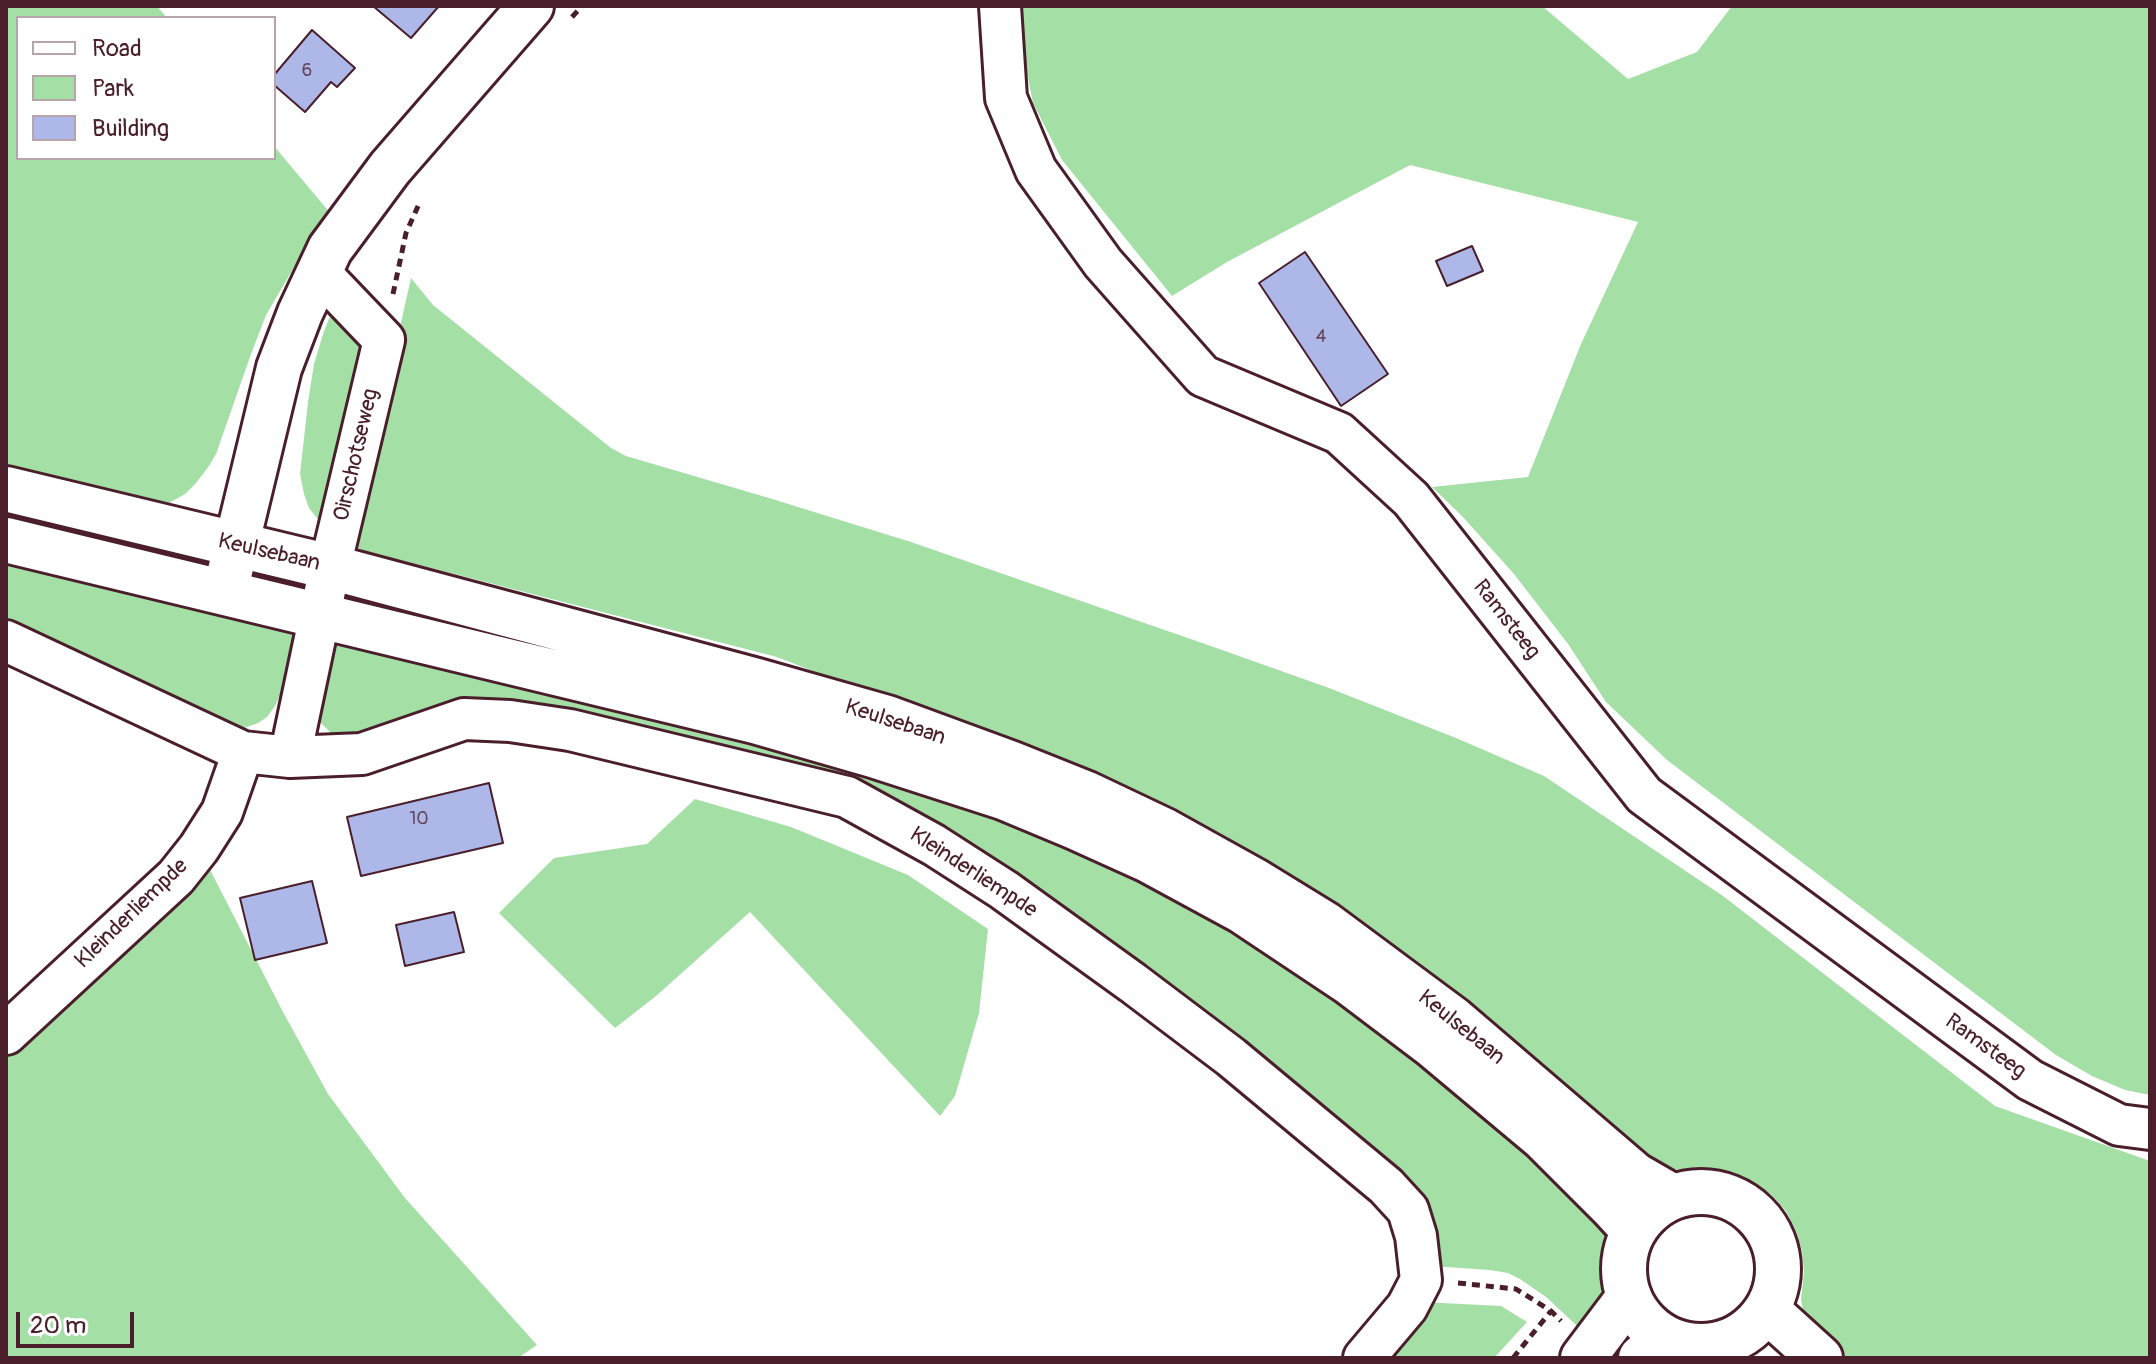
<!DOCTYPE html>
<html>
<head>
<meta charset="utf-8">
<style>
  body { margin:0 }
  #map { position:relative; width:2156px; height:1364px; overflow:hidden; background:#fff; font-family:Pangolin,sans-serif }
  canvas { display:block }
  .frame { position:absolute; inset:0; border:8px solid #4a1f2b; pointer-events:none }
  .legend { position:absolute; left:16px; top:16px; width:260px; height:144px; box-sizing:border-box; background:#fff; border:2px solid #b7a5aa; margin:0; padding:10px 14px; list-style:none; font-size:24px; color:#4a1f2b }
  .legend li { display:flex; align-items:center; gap:16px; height:40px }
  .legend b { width:40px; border:2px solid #b7a5aa }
  .scale { position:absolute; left:16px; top:1312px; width:118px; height:36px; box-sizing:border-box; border:4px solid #4a1f2b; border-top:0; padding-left:10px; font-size:24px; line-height:28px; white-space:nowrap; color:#4a1f2b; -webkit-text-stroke:6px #fff; paint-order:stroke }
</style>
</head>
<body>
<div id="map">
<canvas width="2156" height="1364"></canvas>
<div class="frame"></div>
<ul class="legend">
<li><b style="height:10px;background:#fff"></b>Road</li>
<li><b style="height:22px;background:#a4e0a6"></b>Park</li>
<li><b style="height:22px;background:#adb8e8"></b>Building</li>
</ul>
<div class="scale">20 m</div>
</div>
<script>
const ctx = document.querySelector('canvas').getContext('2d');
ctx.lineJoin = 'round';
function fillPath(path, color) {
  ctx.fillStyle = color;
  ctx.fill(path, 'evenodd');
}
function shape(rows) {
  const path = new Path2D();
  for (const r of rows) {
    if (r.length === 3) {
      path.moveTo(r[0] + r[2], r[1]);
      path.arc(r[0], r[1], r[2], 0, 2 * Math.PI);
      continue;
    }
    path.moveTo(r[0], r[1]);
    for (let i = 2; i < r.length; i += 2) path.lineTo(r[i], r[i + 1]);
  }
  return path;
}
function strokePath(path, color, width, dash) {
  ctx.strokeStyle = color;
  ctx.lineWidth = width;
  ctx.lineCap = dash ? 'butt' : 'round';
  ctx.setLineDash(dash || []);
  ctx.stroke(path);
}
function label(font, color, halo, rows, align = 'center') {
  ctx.font = font + ' Pangolin,sans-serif';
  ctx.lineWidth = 7;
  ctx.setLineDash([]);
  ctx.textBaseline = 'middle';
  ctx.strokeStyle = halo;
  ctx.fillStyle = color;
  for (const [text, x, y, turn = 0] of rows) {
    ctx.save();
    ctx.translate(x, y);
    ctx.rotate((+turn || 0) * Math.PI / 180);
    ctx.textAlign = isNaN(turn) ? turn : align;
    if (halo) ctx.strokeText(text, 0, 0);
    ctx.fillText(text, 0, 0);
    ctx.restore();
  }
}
fillPath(shape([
  [6,6,157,6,167,18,18,18,18,158,274,158,274,146,331,214,300,257,266,315,251,354,216,454,209,466,196,483,185,494,162,507,6,471],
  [1022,6,1542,6,1628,79,1697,52,1732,6,2150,6,2150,1095,2125,1090,2092,1076,2056,1055,1667,760,1606,702,1568,644,1514,574,1462,516,1432,487,1528,477,1581,344,1638,222,1410,165,1227,262,1172,296,1062,160,1033,103,1020,38],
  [411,278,433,305,611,448,626,456,769,498,911,542,1208,645,1329,688,1456,738,1544,776,1723,896,1995,1106,2150,1161,2150,1358,1840,1358,1808,1322,1803,1310,1801,1299,1804,1272,1802,1251,1796,1231,1786,1211,1772,1195,1754,1183,1735,1175,1714,1171,1664,1169,874,695,777,657,365,551,351,545],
  [332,311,350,330,358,342,361,354,326,530,309,508,304,494,300,474,308,402,314,364,323,334],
  [6,554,298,626,282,691,275,706,267,717,258,723,244,728,233,728,6,629],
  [324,632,876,768,1145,872,1443,1068,1607,1229,1610,1246,1608,1296,1590,1338,1546,1297,1520,1279,1508,1273,1490,1270,1431,1266,1429,1246,980,857,544,709,342,737,330,732,315,717],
  [695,799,791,827,908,875,988,929,979,1013,955,1096,940,1116,750,912,656,996,615,1028,499,913,554,858,647,844],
  [206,862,283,1012,328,1094,405,1198,537,1345,518,1358,6,1358,6,1054,62,1008],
  [1423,1302,1501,1306,1527,1322,1494,1358,1386,1358]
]), '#a4e0a6');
const building = shape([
  [373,6,439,6,411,38,373,6],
  [312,30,355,68,337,87,331,82,305,112,274,85,274,75,312,30],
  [1472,246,1483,271,1447,286,1436,261,1472,246],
  [1305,252,1388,374,1341,406,1259,283,1305,252],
  [489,783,503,843,361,876,347,817,489,783],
  [312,881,327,943,255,960,240,898,312,881],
  [454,912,464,952,405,966,396,925,454,912]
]);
fillPath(building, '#adb8e8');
strokePath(building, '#4a1f2b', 2);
const minor = shape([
  [1000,6,1006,98,1036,170,1103,263,1203,376,1339,433,1411,499,1644,795,2030,1080,2119,1125,2150,1129],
  [6,641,243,752,290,757,362,754,464,719,510,721,570,730,847,797,934,845,1004,890,1133,983,1231,1057,1386,1186,1408,1210,1416,1236,1421,1280,1407,1307,1364,1358],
  [290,757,330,567,384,340,319,272],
  [6,1034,176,877,199,848,222,812,243,752]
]);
const tertiary = shape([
  [225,592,279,368,300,313,330,249,390,168,531,6],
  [1583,1358,1629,1297],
  [1641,1358,1665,1338]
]);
const secondary = shape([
  [6,489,330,567,757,681,887,718,1012,764,1087,794,1165,831,1255,881,1325,924,1453,1019,1635,1175,1673,1197],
  [6,540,755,721,873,755,1003,797,1075,827,1148,860,1242,911,1350,983,1432,1045,1543,1138,1612,1207,1634,1231],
  [1701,1269,77],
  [1767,1310,1820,1358]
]);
strokePath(minor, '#4a1f2b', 46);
strokePath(tertiary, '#4a1f2b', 50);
strokePath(secondary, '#4a1f2b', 50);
strokePath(shape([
  [572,17,582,6],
  [393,294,406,233,419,204],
  [1458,1283,1516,1289,1551,1311,1561,1321],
  [1513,1358,1551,1311]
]), '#4a1f2b', 5, [8, 6]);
strokePath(minor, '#fff', 40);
strokePath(tertiary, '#fff', 44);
strokePath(secondary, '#fff', 44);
label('18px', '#63455a', null, [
  ["6",307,71],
  ["4",1321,337],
  ["10",419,819]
]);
label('22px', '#4a1f2b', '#fff', [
  ["Oirschotseweg",357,455,-77],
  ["Keulsebaan",269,553,13],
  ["Ramsteeg",1506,620,52],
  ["Keulsebaan",895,723,18],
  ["Kleinderliempde",973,873,33],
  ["Kleinderliempde",132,914,-44],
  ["Keulsebaan",1461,1028,39],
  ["Ramsteeg",1985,1047,36]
]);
</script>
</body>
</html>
